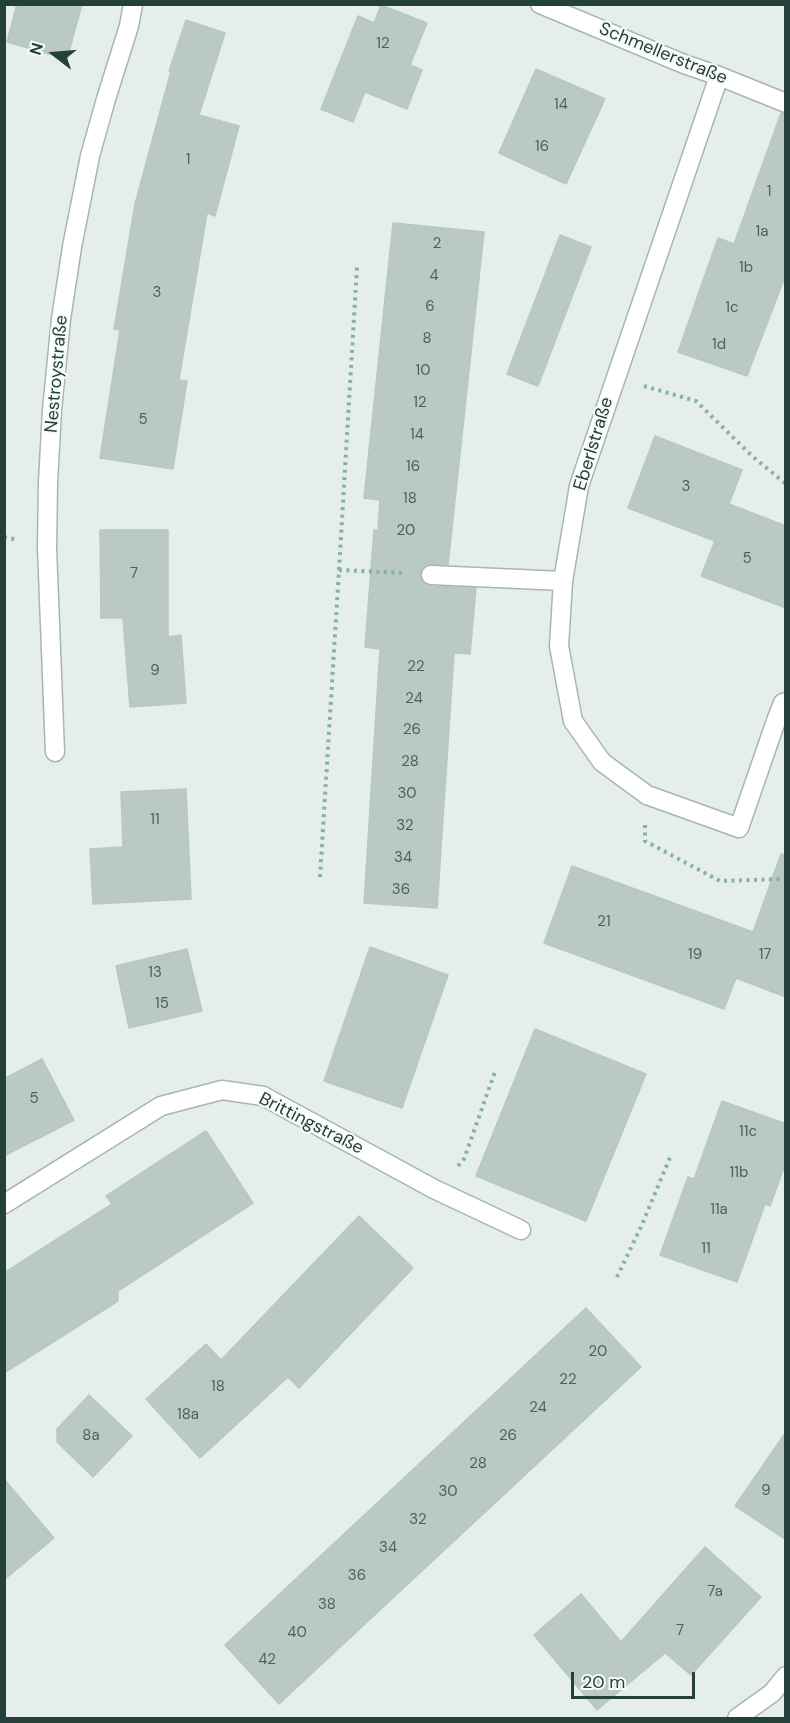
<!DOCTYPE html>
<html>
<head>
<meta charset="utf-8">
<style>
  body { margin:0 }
  #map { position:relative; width:790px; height:1723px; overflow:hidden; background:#e5eeeb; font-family:"DM Sans",sans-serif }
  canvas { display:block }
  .frame { position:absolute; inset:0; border:6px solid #24403a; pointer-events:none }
  .north { position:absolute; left:24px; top:24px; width:60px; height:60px; -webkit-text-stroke:4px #f6faf8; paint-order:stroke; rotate:286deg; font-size:16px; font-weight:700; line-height:24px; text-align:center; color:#24403a }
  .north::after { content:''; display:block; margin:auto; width:21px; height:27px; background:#24403a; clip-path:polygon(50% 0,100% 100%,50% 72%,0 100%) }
  .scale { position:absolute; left:571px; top:1672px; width:124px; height:27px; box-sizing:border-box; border:3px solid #24403a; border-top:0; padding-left:8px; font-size:18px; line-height:21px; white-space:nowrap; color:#24403a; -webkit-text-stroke:4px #f6faf8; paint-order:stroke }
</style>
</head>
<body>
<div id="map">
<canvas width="790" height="1723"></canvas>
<div class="frame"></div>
<div class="north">N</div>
<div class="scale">20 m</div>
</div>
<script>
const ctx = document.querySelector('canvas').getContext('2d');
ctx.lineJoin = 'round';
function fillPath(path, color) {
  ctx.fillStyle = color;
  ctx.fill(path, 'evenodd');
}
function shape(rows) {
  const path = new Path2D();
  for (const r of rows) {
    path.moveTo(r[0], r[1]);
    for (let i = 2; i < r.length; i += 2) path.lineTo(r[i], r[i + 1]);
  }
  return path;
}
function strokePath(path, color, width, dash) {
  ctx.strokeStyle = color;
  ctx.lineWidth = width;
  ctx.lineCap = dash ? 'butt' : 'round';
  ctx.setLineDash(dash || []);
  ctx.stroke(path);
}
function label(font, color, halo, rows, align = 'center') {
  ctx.font = font + ' "DM Sans",sans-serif';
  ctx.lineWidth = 4.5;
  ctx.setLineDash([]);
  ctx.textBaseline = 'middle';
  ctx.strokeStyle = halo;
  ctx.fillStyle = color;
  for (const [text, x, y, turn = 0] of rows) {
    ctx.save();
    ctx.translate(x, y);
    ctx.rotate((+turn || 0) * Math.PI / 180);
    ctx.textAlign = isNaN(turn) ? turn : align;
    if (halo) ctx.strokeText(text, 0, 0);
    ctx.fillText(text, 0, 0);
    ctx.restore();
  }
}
const building = shape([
  [17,4,82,4,67,59,7,42,17,4],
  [381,5,427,23,410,65,422,70,407,109,365,92,353,122,321,109,358,16,374,23,381,5],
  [186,20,225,33,199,115,239,126,215,216,207,213,179,380,187,381,173,469,100,458,120,330,114,329,135,204,171,71,169,71,186,20],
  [536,69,605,99,566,184,499,153,536,69],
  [781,113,786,114,786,274,747,376,678,352,718,238,734,244,781,113],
  [393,223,484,232,448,565,426,565,422,568,420,574,421,581,430,586,476,588,470,654,454,653,437,908,364,903,380,649,365,647,374,530,378,530,380,500,364,498,393,223],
  [560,235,591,247,538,386,507,374,560,235],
  [655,436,742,470,729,504,786,526,786,608,701,576,715,541,628,508,655,436],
  [100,530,168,530,168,637,181,635,186,703,130,707,123,618,101,618,100,530],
  [186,789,191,899,93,904,90,849,123,847,121,792,186,789],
  [781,854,786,855,786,997,736,978,724,1009,544,943,572,866,753,932,781,854],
  [370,947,448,975,402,1108,324,1081,370,947],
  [187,949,202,1011,129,1028,116,966,187,949],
  [535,1029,646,1074,586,1221,476,1176,535,1029],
  [42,1059,74,1120,4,1156,4,1079,42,1059],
  [722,1101,786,1124,786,1162,770,1206,765,1204,737,1282,660,1255,688,1177,694,1179,722,1101],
  [206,1131,253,1203,118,1291,118,1301,4,1373,4,1273,112,1204,106,1196,206,1131],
  [359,1216,413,1268,299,1388,288,1377,200,1458,146,1399,206,1344,221,1360,359,1216],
  [586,1308,641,1367,279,1704,225,1645,586,1308],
  [89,1395,132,1436,93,1477,57,1442,57,1429,89,1395],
  [786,1432,786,1540,735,1506,786,1432],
  [4,1479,54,1538,4,1580,4,1479],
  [705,1547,761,1597,691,1675,665,1653,597,1710,534,1635,581,1594,621,1642,705,1547]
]);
fillPath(building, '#bac9c4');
strokePath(building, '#b7c8c2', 1.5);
const service = shape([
  [431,575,563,581],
  [647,795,739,828,777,718,783,703,786,702]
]);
const minor = shape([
  [540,4,684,64,719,76,786,103],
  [55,752,47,548,48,482,52,410,61,319,72,247,90,156,106,99,129,26,133,4],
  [647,795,602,762,573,721,559,646,563,581,579,486,719,76],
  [4,1204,161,1106,222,1090,263,1096,434,1189,521,1230],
  [737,1718,772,1693,786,1676]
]);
strokePath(service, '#a7b6b2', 21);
strokePath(minor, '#a7b6b2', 21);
strokePath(shape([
  [644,386,696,401,752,456,786,484],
  [4,537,18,540],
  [339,570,357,267],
  [645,825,645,841,720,881,781,879,786,880],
  [320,877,339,570,403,573],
  [458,1166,464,1159,496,1069],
  [617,1277,641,1227,671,1155]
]), '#85b2a6', 4, [3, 4.5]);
strokePath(service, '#fff', 18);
strokePath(minor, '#fff', 18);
label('15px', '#4a625c', null, [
  ["12",383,44],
  ["14",561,105],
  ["16",542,147],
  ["1",188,160],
  ["1",769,192],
  ["1a",762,232],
  ["2",437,244],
  ["1b",746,268],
  ["4",434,276],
  ["3",157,293],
  ["6",430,307],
  ["1c",732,308],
  ["8",427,339],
  ["1d",719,345],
  ["10",423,371],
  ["12",420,403],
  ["5",143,420],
  ["14",417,435],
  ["16",413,467],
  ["3",686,487],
  ["18",410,499],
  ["20",406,531],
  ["5",747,559],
  ["7",134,574],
  ["22",416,667],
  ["9",155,671],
  ["24",414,699],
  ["26",412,730],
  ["28",410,762],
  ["30",407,794],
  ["11",155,820],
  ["32",405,826],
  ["34",403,858],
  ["36",401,890],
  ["21",604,922],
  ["19",695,955],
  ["17",765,955],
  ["13",155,973],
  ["15",162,1004],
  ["5",34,1099],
  ["11c",748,1132],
  ["11b",739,1173],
  ["11a",719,1210],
  ["11",706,1249],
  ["20",598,1352],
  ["22",568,1380],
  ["18",218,1387],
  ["24",538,1408],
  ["18a",188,1415],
  ["8a",91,1436],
  ["26",508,1436],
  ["28",478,1464],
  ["9",766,1491],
  ["30",448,1492],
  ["32",418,1520],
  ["34",388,1548],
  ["36",357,1576],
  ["7a",715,1592],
  ["38",327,1605],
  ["7",680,1631],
  ["40",297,1633],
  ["42",267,1660]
]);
label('18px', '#24403a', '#f6faf8', [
  ["Schmellerstraße",663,54,22],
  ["Nestroystraße",57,374,-85],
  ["Eberlstraße",594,444,-73],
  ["Brittingstraße",311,1124,27]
]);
</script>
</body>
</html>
